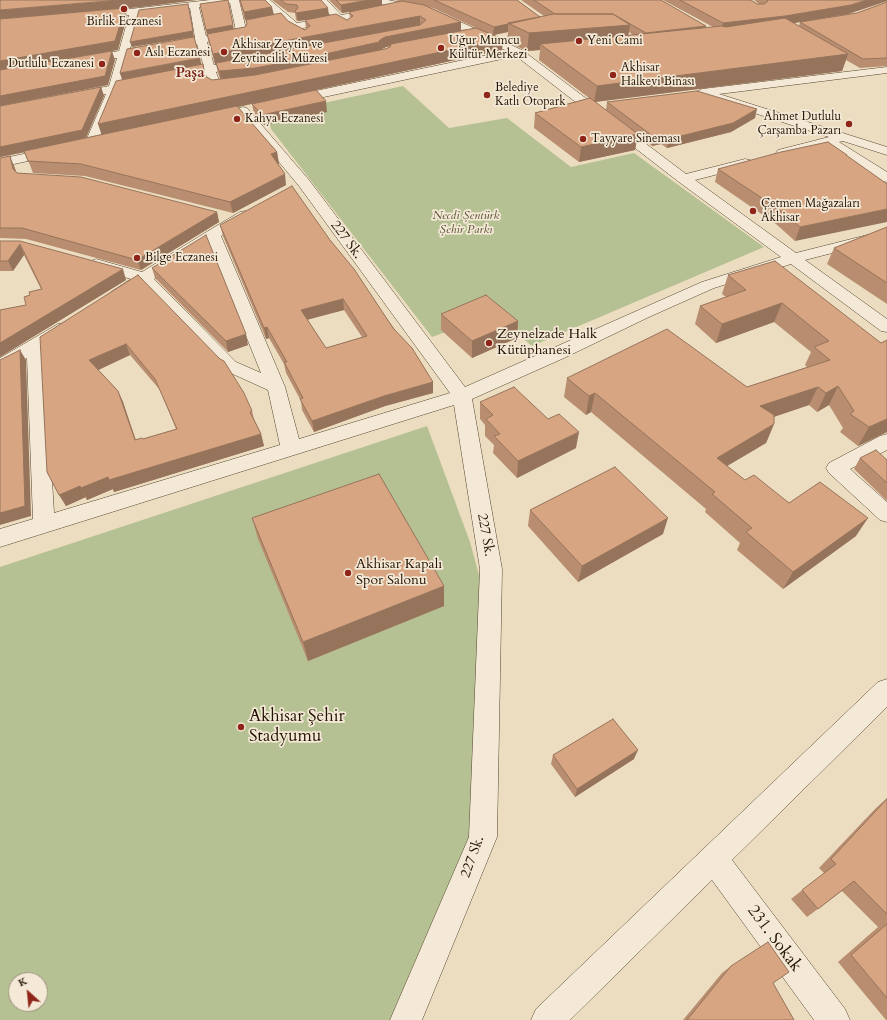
<!DOCTYPE html>
<html>
<head>
<meta charset="utf-8">
<style>
  body { margin:0 }
  #map { position:relative; width:887px; height:1020px; overflow:hidden; background:#ecddc0; font-family:Cardo,serif }
  canvas { display:block }
  .north { position:absolute; left:8px; top:972px; width:40px; height:40px; box-sizing:border-box; background:#f3e9d6; border:1px solid #a09380; border-radius:50%; rotate:333deg; font-size:11px; font-weight:700; line-height:16px; text-align:center; color:#241200 }
  .north::after { content:''; display:block; margin:auto; width:14px; height:18px; background:#8f2418; clip-path:polygon(50% 0,100% 100%,50% 72%,0 100%) }
</style>
</head>
<body>
<div id="map">
<canvas width="887" height="1020"></canvas>
<div class="north">K</div>
</div>
<script>
const ctx = document.querySelector('canvas').getContext('2d');
ctx.lineJoin = 'round';
function fillPath(path, color) {
  ctx.fillStyle = color;
  ctx.fill(path, 'evenodd');
}
function shape(rows) {
  const path = new Path2D();
  for (const r of rows) {
    path.moveTo(r[0], r[1]);
    for (let i = 2; i < r.length; i += 2) path.lineTo(r[i], r[i + 1]);
  }
  return path;
}
function strokePath(path, color, width, dash) {
  ctx.strokeStyle = color;
  ctx.lineWidth = width;
  ctx.lineCap = dash ? 'butt' : 'round';
  ctx.setLineDash(dash || []);
  ctx.stroke(path);
}
function label(font, color, halo, rows, align = 'center') {
  ctx.font = font + ' Cardo,serif';
  ctx.lineWidth = 3.5;
  ctx.setLineDash([]);
  ctx.textBaseline = 'middle';
  ctx.strokeStyle = halo;
  ctx.fillStyle = color;
  for (const [text, x, y, turn = 0] of rows) {
    ctx.save();
    ctx.translate(x, y);
    ctx.rotate((+turn || 0) * Math.PI / 180);
    ctx.textAlign = isNaN(turn) ? turn : align;
    if (halo) ctx.strokeText(text, 0, 0);
    ctx.fillText(text, 0, 0);
    ctx.restore();
  }
}
fillPath(shape([
  [403,86,449,128,507,118,571,167,634,153,764,247,532,346,495,314,432,337,271,129,267,115],
  [427,426,470,542,490,616,474,837,403,1020,0,1020,0,567],
  [16,980,40,980,40,1004,16,1004]
]), '#b6c193');
const minor = shape([
  [210,0,239,0,247,33,242,36,207,42,214,65,245,60,251,63,249,65,216,72,220,83,218,85,214,86,210,85,208,83,206,74,177,79,173,78,171,76,173,74,204,67,197,44,128,56,121,84,141,80,145,81,147,83,145,85,119,91,97,143,96,146,86,146,85,143,106,94,73,101,69,100,67,97,69,94,109,86,117,58,85,63,79,60,85,57,119,51,129,15,98,18,94,17,93,15,94,13,210,0],
  [230,3,236,31,206,36,199,7,230,3],
  [190,8,195,38,130,49,140,14,190,8],
  [259,0,270,0,297,23,332,17,317,0,327,0,341,15,377,9,382,12,377,15,348,20,352,25,347,28,337,22,303,28,307,33,302,36,290,29,259,0],
  [369,0,388,0,432,9,522,50,686,174,745,159,750,160,752,163,750,166,695,180,796,253,887,230,887,239,805,260,887,319,887,332,881,331,791,264,714,288,649,317,564,358,472,399,502,569,497,837,422,1020,390,1020,469,837,480,569,454,405,0,547,0,529,33,519,27,358,6,369,0,371,0,358,58,324,64,323,70,324,72,328,70,332,44,348,54,513,280,445,268,390,224,370,143,286,123,298,117,300,111,298,109,295,111,292,131,279,91,267,88,264,91,261,96,259,142,272,208,231,240,212,245,211,250,212,252,215,250,218,221,236,285,387,299,439,450,393,299,186,239,114,237,111,239,108,243,107,247,108,309,180,465,387,702,282,781,257,679,182,516,56,291,104,287,103,285,100,287,97,291,96,507,51,425,13,374,3,369,0],
  [209,244,261,373,236,362,154,279,209,244],
  [887,67,887,73,719,94,887,147,887,155,843,141,839,142,887,172,887,182,882,181,827,145,783,157,778,156,776,153,778,150,829,137,698,95,696,93,698,91,702,89,887,67],
  [56,147,61,148,63,151,61,154,0,167,0,159,56,147],
  [887,434,887,450,850,469,887,502,887,522,880,520,829,473,826,468,829,463,880,436,887,434],
  [887,679,887,707,732,860,845,1009,850,1020,814,1020,712,880,570,1020,531,1020,536,1009,878,682,887,679]
]);
strokePath(minor, '#564530', 1);
fillPath(minor, '#f3e9d6');
fillPath(shape([
  [239,0,265,0,274,15,288,21,305,30,306,29,305,20,298,21,296,20,295,13,288,12,272,0,321,0,329,15,347,20,350,18,349,12,342,13,329,0,382,0,382,5,403,2,395,0,517,0,540,17,544,16,521,0,661,0,706,27,713,27,663,0,751,0,757,4,759,4,754,0,887,0,887,1,848,14,793,23,799,26,800,22,857,13,887,2,887,66,860,68,846,60,842,71,595,102,606,110,607,102,755,118,731,132,667,148,661,144,652,146,638,135,635,150,579,162,534,128,535,113,589,98,539,60,540,50,527,51,507,42,508,32,494,35,502,50,316,90,327,112,264,125,254,114,252,104,238,107,277,152,279,164,278,164,286,185,233,213,85,176,33,173,25,152,0,157,101,87,104,96,86,138,102,134,122,79,120,73,202,64,205,76,212,80,220,79,218,73,216,64,215,64,209,43,200,4,234,29,245,27,247,24,246,20,245,20],
  [427,7,433,8,476,28,461,30,461,22],
  [629,32,633,35,628,35],
  [390,46,390,47,380,50,386,47],
  [847,155,795,241,776,224,715,182,718,169],
  [0,158,14,166,17,173,217,212,219,222,141,270,26,239,0,238],
  [220,225,330,240,433,382,433,393,385,406,314,432,302,410,301,401,286,373,284,364,269,338,266,339,223,236],
  [344,310,362,337,326,348,307,319],
  [887,227,887,304,827,264,834,248],
  [0,241,126,280,0,357,0,310,26,305,30,295,41,289,24,255,13,271,0,271],
  [152,268,248,345,228,352,155,278],
  [138,275,252,411,254,419,261,434,264,446,114,492,113,489,87,500,86,497,66,506,47,472],
  [130,355,160,390,176,429,143,439,136,440,123,402,118,391,98,370],
  [728,275,881,343,887,340,887,432,858,446,840,432,843,428,829,405,817,412,809,405,774,417,774,424,766,443,727,466,745,480,856,536,783,589,737,550,740,543,705,512,706,509,591,412,586,415,564,397,567,378,747,387,807,367,805,365,811,352,774,322,716,343,695,324,700,306,726,297,722,294],
  [441,314,518,321,517,338,472,358,441,330],
  [480,402,576,448,517,478,493,453,494,445,485,436,485,425,480,419],
  [860,458,887,460,887,501,854,469],
  [530,510,663,534,578,582,528,526],
  [252,518,444,606,308,661,258,539],
  [553,755,634,759,575,797,551,764],
  [887,798,887,1020,886,1020,838,962,878,927,842,891,807,917,791,899,824,873,819,868,875,809],
  [731,966,773,983,794,1020,683,1020,722,973]
]), '#b98e70');
fillPath(shape([
  [120,0,197,0,142,7,0,19,0,10],
  [369,0,382,0,382,6,342,13,341,5],
  [867,0,887,0,887,1,848,14,783,25,721,31,723,23],
  [188,4,194,37,132,47,130,42],
  [272,7,274,15,245,20,244,12],
  [125,8,127,17,118,50,0,71,0,61],
  [328,8,329,16,298,21,296,13],
  [420,16,420,26,215,64,213,54],
  [461,22,461,31,386,47,380,50,380,52,221,81,219,71,380,40,385,37],
  [508,24,508,32,493,35,494,27],
  [233,25,234,30,207,34,206,30],
  [630,25,627,43,540,44,540,50,527,51,529,33],
  [706,26,704,34,644,41,646,33],
  [503,39,502,50,102,136,98,124],
  [112,51,115,60,108,85,0,106,0,96],
  [848,54,842,71,594,102,597,86],
  [200,58,202,67,123,82,120,73],
  [101,87,104,96,85,140,0,157,0,147],
  [326,101,327,112,264,125,262,115],
  [757,109,755,118,731,132,667,148,669,139],
  [638,134,635,150,579,162,581,147],
  [663,135,661,144,652,146,654,137],
  [277,152,279,164,273,165,271,154],
  [10,156,14,166,18,178,13,169],
  [285,174,286,185,233,213,230,202],
  [887,209,887,222,795,241,800,227],
  [217,212,219,222,141,270,137,260],
  [20,244,24,255,13,271,8,261],
  [123,269,126,280,0,357,0,343],
  [343,299,344,310,303,321,301,310],
  [782,303,774,322,716,343,722,324],
  [518,321,517,338,472,358,472,341],
  [267,327,269,338,266,339,264,328],
  [246,334,248,345,228,352,226,341],
  [126,344,130,355,94,372,89,360],
  [20,350,26,360,31,516,0,525,0,513],
  [433,382,433,393,385,406,314,432,312,421,384,396],
  [838,386,829,405,817,412,826,393],
  [818,387,809,405,752,424,760,406],
  [118,391,123,402,139,451,135,440],
  [595,393,591,412,586,415,589,396],
  [887,419,887,432,858,446,869,427],
  [774,424,766,443,710,476,717,458],
  [579,432,576,448,517,478,518,461],
  [261,434,264,446,114,492,113,489,87,500,81,488,108,477],
  [80,486,86,497,66,506,59,495],
  [668,518,663,534,578,582,582,566],
  [868,518,856,536,783,589,793,572],
  [444,586,444,606,308,661,303,642],
  [638,750,634,759,575,797,577,789]
]), '#96745b');
const building = shape([
  [0,0,120,0,0,10,0,0],
  [228,0,233,25,206,30,200,4,228,0],
  [240,0,265,0,272,7,244,12,240,0],
  [281,0,321,0,328,8,296,13,295,11,298,8,297,5,286,4,281,0],
  [336,0,369,0,341,5,336,0],
  [434,0,517,0,540,17,494,27,434,0],
  [534,0,661,0,706,26,646,33,613,14,555,14,534,0],
  [680,0,751,0,757,4,764,4,768,1,767,0,867,0,851,5,785,16,723,23,680,0],
  [402,1,424,5,461,22,385,37,380,40,379,42,303,59,255,68,219,71,216,63,420,25,426,20,420,16,213,54,207,34,245,27,247,24,246,20,281,13,288,21,305,30,310,26,305,20,336,14,347,20,353,16,349,12,402,1],
  [887,2,887,58,863,59,800,22,857,13,887,2],
  [188,4,193,31,130,42,139,10,188,4],
  [125,8,115,41,0,61,0,19,125,8],
  [554,14,613,14,630,25,529,33,508,23,554,14],
  [785,18,848,54,597,86,540,44,722,26,726,27,785,18],
  [476,28,503,39,98,124,116,81,203,64,205,76,212,80,255,75,385,49,390,47,391,44,476,28],
  [194,37,200,58,120,73,127,49,194,37],
  [112,51,105,76,0,96,0,70,112,51],
  [101,87,82,130,0,147,0,106,101,87],
  [316,90,326,101,262,115,252,104,316,90],
  [697,91,757,109,733,123,669,139,663,135,654,137,607,102,697,91],
  [590,98,638,134,581,147,535,113,590,98],
  [237,106,277,152,271,154,285,174,230,202,81,164,28,161,24,151,237,106],
  [828,142,847,155,846,155,887,184,887,209,800,227,780,210,718,169,781,152,828,142],
  [10,156,13,169,17,173,81,177,217,212,137,260,22,228,0,228,0,158,10,156],
  [292,186,330,240,354,269,393,328,412,348,433,382,384,396,312,421,300,399,303,398,284,362,287,362,267,327,264,328,220,225,292,186],
  [343,299,367,336,326,348,301,310,343,299],
  [887,227,887,283,834,248,887,227],
  [206,235,246,334,226,341,152,268,206,235],
  [0,241,20,241,123,269,0,343,0,310,26,305,24,297,30,295,29,292,42,289,20,244,8,261,0,261,0,241],
  [775,261,881,343,887,340,887,419,869,427,850,414,854,411,838,386,826,393,818,387,760,406,774,415,774,424,717,458,745,480,754,475,789,503,820,482,868,518,793,572,746,532,752,528,712,494,715,492,595,393,589,396,567,378,667,329,747,387,830,360,814,347,829,341,782,303,722,324,700,306,746,290,728,275,775,261],
  [138,275,220,359,224,361,244,393,252,411,250,412,261,434,109,480,108,477,81,488,80,486,59,495,47,472,40,337,138,275],
  [126,344,155,379,177,429,143,439,142,438,135,440,118,391,89,360,126,344],
  [486,295,518,321,472,341,441,314,486,295],
  [20,350,25,506,0,513,0,360,20,350],
  [514,387,548,419,559,414,579,432,518,461,494,436,500,434,486,419,493,415,480,402,514,387],
  [876,450,887,460,887,483,860,458,876,450],
  [615,467,668,518,582,566,530,510,615,467],
  [379,474,444,586,303,642,252,518,379,474],
  [613,719,638,750,577,789,553,755,613,719],
  [887,799,887,914,854,881,818,909,802,890,836,864,831,859,887,799],
  [887,924,887,998,851,955,887,924],
  [768,942,789,972,773,983,794,1020,687,1020,731,966,768,942]
]);
fillPath(building, '#d7a582');
strokePath(building, '#96745b', 1);
for (const [x, y, r, color] of [
  [124,9,4,"#8f2418"],
  [579,41,4,"#8f2418"],
  [441,48,4,"#8f2418"],
  [224,52,4,"#8f2418"],
  [137,53,4,"#8f2418"],
  [102,64,4,"#8f2418"],
  [613,75,4,"#8f2418"],
  [487,95,4,"#8f2418"],
  [237,119,4,"#8f2418"],
  [849,124,4,"#8f2418"],
  [583,139,4,"#8f2418"],
  [753,211,4,"#8f2418"],
  [137,258,4,"#8f2418"],
  [489,343,4,"#8f2418"],
  [348,573,4,"#8f2418"],
  [241,727,4,"#8f2418"]
]) {
  const dot = new Path2D();
  dot.arc(x, y, r, 0, 2 * Math.PI);
  ctx.fillStyle = color;
  ctx.fill(dot);
  strokePath(dot, '#f3e9d6', 1.5);
}
label('12px', '#241200', '#f3e9d6', [
  ["Birlik Eczanesi",124,22,"center"],
  ["Uğur Mumcu",449,41],
  ["Kültür Merkezi",449,55],
  ["Yeni Cami",587,41],
  ["Akhisar Zeytin ve",232,45],
  ["Zeytincilik Müzesi",232,59],
  ["Aslı Eczanesi",145,53],
  ["Dutlulu Eczanesi",94,64,"right"],
  ["Akhisar",621,68],
  ["Halkevi Binası",621,82],
  ["Belediye",495,88],
  ["Katlı Otopark",495,102],
  ["Ahmet Dutlulu",841,117,"right"],
  ["Çarşamba Pazarı",841,131,"right"],
  ["Kahya Eczanesi",245,119],
  ["Tayyare Sineması",591,139],
  ["Çetmen Mağazaları",761,204],
  ["Akhisar",761,218],
  ["Bilge Eczanesi",145,258]
], 'left');
label('italic 12px', '#574f33', '#f3e9d6', [
  ["Necdi Şentürk",466,216],
  ["Şehir Parkı",466,230]
]);
label('14px', '#241200', '#f3e9d6', [
  ["227 Sk.",346,240,53],
  ["227 Sk.",485,535,80],
  ["227 Sk.",473,857,-70]
]);
label('14px', '#241200', '#f3e9d6', [
  ["Zeynelzade Halk",497,335],
  ["Kütüphanesi",497,351],
  ["Akhisar Kapalı",356,565],
  ["Spor Salonu",356,581]
], 'left');
label('bold 15px', '#7a1f14', '#f3e9d6', [
  ["Paşa",190,74]
]);
label('17px', '#241200', '#f3e9d6', [
  ["Akhisar Şehir",249,717],
  ["Stadyumu",249,737]
], 'left');
label('17px', '#241200', '#f3e9d6', [
  ["231. Sokak",774,939,53]
]);
</script>
</body>
</html>
